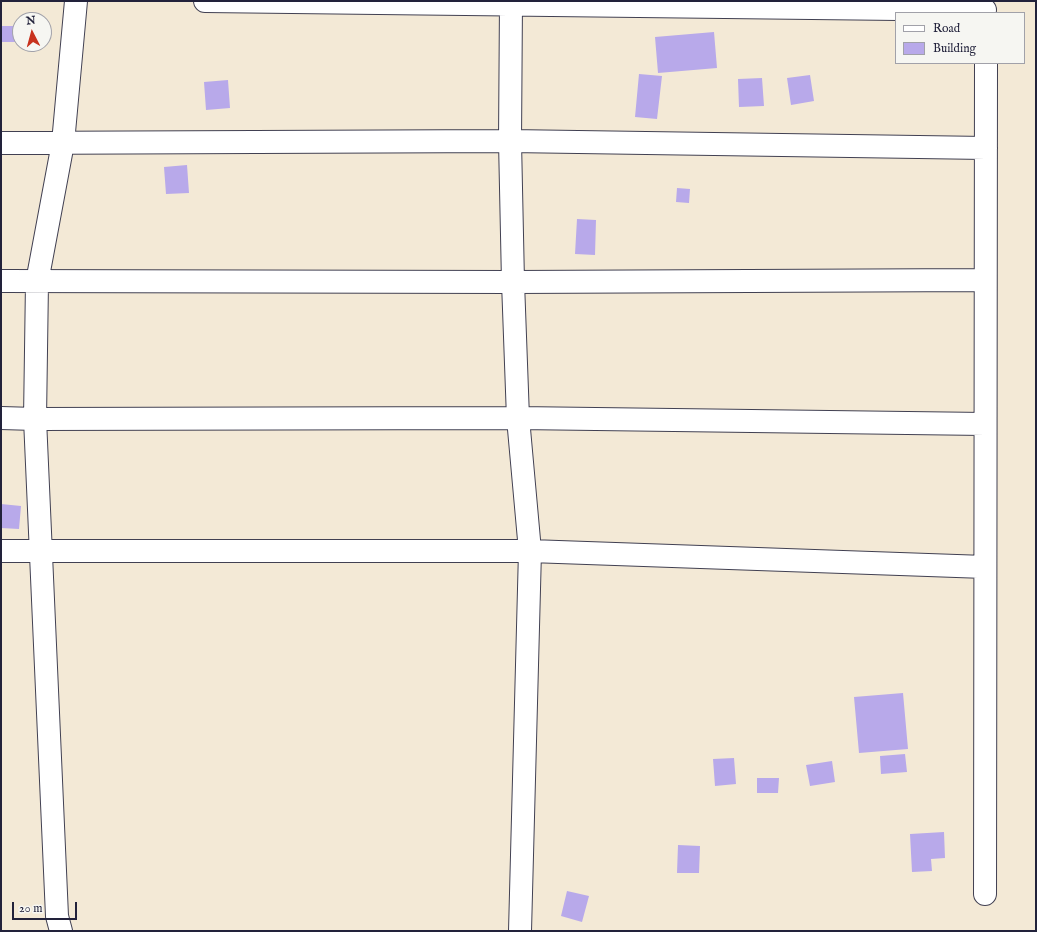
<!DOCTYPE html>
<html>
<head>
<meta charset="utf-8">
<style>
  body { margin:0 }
  #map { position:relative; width:1037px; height:932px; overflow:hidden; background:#f3e9d6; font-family:"IM FELL English",serif }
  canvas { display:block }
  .frame { position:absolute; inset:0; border:2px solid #22223b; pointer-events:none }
  .legend { position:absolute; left:895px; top:12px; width:130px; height:52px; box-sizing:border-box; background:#f6f6f2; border:1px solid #a1a1a9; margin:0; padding:5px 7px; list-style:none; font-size:12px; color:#22223b }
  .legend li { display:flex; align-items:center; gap:8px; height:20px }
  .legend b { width:20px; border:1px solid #a1a1a9 }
  .north { position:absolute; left:12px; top:12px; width:40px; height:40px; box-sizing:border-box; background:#f6f6f2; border:1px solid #a1a1a9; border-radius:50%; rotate:354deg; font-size:11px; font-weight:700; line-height:16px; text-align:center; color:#22223b }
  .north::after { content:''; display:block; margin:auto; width:14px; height:18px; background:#c8321e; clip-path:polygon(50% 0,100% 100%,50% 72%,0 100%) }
  .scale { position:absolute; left:12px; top:902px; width:65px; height:18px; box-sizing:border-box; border:2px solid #22223b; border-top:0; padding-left:5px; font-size:12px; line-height:14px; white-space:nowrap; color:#22223b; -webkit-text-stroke:3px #f6f6f2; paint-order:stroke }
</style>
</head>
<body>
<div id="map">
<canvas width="1037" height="932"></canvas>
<div class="frame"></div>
<ul class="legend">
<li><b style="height:5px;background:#fff"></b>Road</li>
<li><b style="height:11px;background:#b8a9ea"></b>Building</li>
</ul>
<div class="north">N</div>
<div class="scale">20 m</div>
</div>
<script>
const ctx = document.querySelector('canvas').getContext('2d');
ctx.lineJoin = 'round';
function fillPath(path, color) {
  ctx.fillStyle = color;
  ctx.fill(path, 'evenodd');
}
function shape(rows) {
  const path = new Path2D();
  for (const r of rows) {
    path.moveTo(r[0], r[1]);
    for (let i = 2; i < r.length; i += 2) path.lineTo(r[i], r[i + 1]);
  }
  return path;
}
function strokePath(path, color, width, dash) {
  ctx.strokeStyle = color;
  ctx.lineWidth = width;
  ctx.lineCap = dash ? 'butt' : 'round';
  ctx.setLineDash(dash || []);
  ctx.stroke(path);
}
fillPath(shape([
  [1,26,20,26,20,42,1,42],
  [714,32,717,68,658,73,655,37],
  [639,74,662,76,657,119,635,117],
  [810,75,814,101,791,105,787,78],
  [762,78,764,106,739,107,738,79],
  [228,80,230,108,206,110,204,82],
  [187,165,189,193,166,194,164,167],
  [677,188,690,189,689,203,676,202],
  [577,219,596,220,595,255,575,254],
  [1,504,21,506,19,529,1,528],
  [903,693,908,749,859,753,854,697],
  [905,754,907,772,881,774,880,756],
  [734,758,736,784,715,786,713,759],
  [832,761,835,782,810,786,806,765],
  [757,778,779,778,778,793,757,793],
  [944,832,945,858,931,859,932,871,912,872,910,834],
  [678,845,700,846,699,873,677,873],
  [567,891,589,896,582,922,561,916]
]), '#b8a9ea');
const minor = shape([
  [205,1,985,10],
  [511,1,510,141,513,282,518,418,530,551,520,931],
  [1,143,510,141,986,148],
  [1,281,513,282,985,280],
  [1,418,35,419,518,418,985,424],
  [1,551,530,551,985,567],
  [985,894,986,63],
  [61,931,57,916,35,419,37,282,63,143,76,1]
]);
strokePath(minor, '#414052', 24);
strokePath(minor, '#fff', 22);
</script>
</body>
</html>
